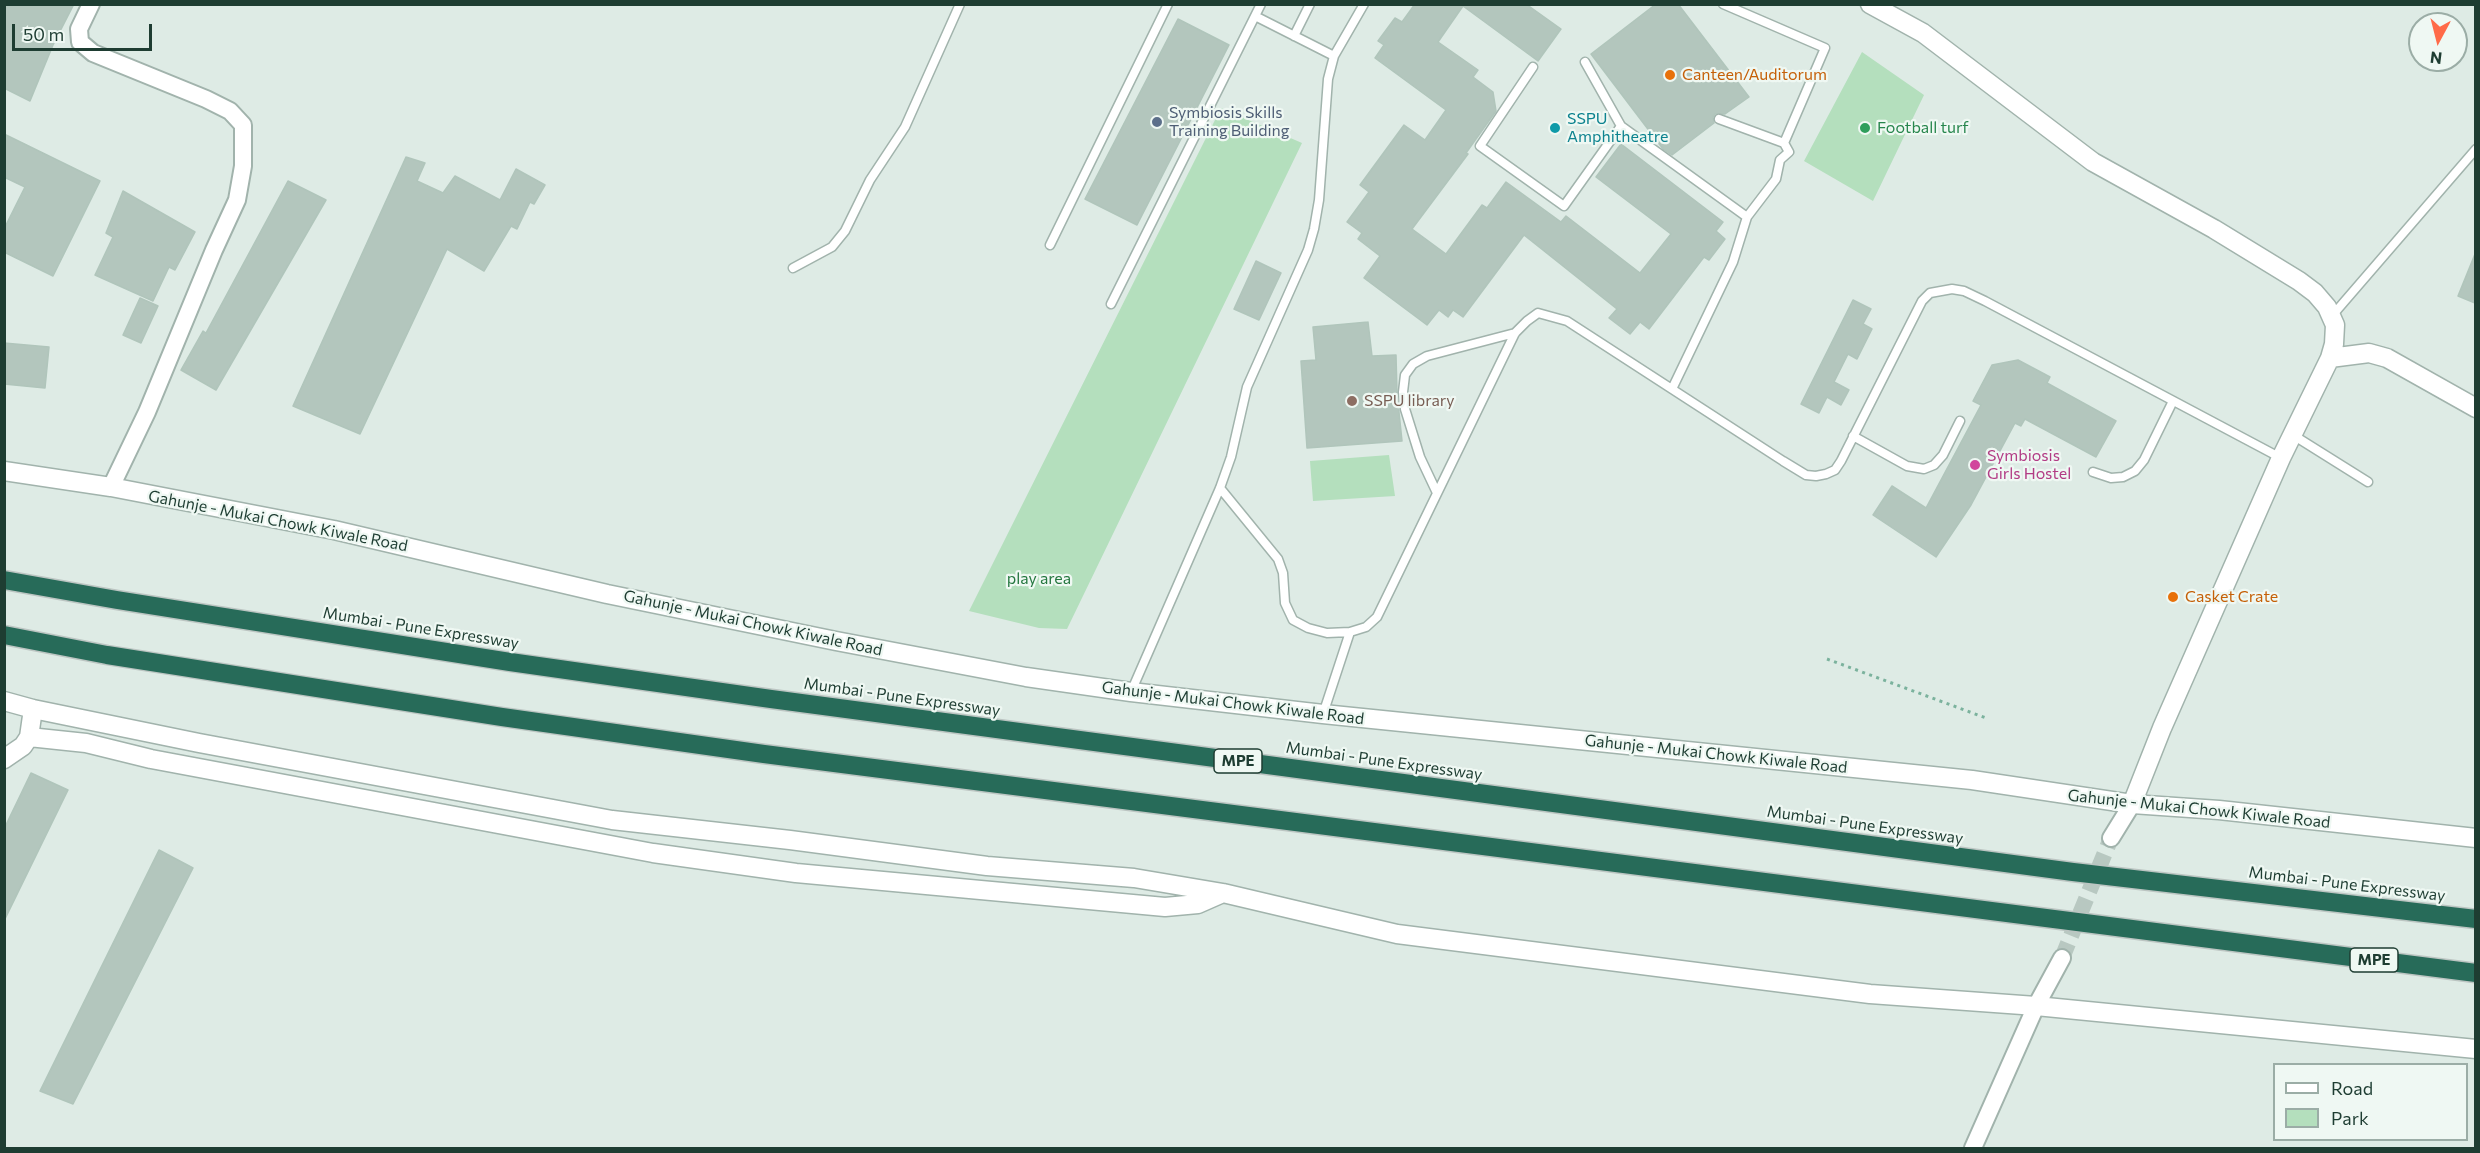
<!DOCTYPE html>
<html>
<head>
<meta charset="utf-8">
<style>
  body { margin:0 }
  #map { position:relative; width:2480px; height:1153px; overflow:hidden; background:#deebe5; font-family:Commissioner,sans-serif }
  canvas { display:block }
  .frame { position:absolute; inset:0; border:6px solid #1e3d32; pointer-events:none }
  .legend { position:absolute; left:2273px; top:1063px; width:195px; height:78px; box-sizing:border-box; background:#eff8f3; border:2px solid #9bada6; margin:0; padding:8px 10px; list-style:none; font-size:18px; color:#1e3d32 }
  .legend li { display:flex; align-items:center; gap:12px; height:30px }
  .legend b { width:30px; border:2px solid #9bada6 }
  .north { position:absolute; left:2408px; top:12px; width:60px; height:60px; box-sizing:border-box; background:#eff8f3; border:2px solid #9bada6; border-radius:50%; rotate:187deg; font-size:16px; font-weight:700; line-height:24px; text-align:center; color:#1e3d32 }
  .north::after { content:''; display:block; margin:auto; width:21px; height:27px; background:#ff6a48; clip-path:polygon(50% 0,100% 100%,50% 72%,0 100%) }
  .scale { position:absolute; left:12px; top:24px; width:140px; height:27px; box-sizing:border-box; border:3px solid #1e3d32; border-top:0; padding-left:8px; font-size:18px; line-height:21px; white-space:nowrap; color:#1e3d32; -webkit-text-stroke:4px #eff8f3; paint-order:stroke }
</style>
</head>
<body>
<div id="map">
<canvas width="2480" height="1153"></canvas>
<div class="frame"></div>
<ul class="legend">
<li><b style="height:8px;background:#fff"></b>Road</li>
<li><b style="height:16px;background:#b4dfbd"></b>Park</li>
</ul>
<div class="north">N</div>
<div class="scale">50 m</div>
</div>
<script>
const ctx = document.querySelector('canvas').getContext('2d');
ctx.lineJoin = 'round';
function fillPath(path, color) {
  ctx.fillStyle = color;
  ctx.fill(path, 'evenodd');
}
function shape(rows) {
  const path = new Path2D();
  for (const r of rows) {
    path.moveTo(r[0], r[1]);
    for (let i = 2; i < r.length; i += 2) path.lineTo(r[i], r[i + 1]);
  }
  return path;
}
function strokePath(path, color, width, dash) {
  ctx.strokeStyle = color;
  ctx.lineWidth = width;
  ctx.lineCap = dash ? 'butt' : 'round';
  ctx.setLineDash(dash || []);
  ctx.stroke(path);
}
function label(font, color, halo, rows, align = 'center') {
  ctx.font = font + ' Commissioner,sans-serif';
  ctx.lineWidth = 4.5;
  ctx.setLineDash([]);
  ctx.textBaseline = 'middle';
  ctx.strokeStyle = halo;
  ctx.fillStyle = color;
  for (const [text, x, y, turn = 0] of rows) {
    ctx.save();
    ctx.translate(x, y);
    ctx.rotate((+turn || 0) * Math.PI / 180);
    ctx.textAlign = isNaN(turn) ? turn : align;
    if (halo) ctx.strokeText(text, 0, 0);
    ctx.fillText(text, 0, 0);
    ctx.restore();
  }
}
fillPath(shape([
  [1862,52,1924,95,1873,201,1804,161],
  [1221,108,1302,143,1067,629,1039,628,969,611],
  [1389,455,1395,496,1313,501,1310,461]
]), '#b4dfbd');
const building = shape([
  [4,4,74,4,53,45,30,101,4,88,4,4],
  [1415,4,1526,4,1561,29,1538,61,1463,6,1438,42,1478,70,1473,77,1493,92,1496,111,1466,153,1468,154,1412,229,1446,254,1482,205,1487,208,1506,182,1561,222,1566,216,1640,273,1671,234,1596,177,1621,144,1723,222,1716,231,1725,239,1709,260,1704,257,1649,329,1640,322,1630,334,1609,318,1617,309,1524,235,1463,317,1453,310,1448,317,1439,310,1427,325,1364,278,1380,256,1358,239,1362,233,1347,222,1369,192,1360,185,1404,125,1425,140,1446,110,1375,58,1384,45,1378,41,1395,18,1402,22,1415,4],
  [1656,4,1678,4,1749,97,1725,114,1715,114,1713,117,1714,123,1672,155,1663,149,1591,54,1656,4],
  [1178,19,1229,45,1137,225,1085,199,1178,19],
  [4,134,100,181,53,276,4,252,4,229,25,187,4,177,4,134],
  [406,157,425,163,417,181,443,193,455,176,500,200,516,169,545,185,534,204,530,202,517,229,511,226,484,271,447,249,360,434,293,406,406,157],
  [288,181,326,200,216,390,181,370,203,331,206,333,288,181],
  [123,191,195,232,175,270,169,267,153,301,95,275,113,237,106,233,123,191],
  [2475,254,2475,303,2458,296,2475,254],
  [1256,261,1281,273,1259,320,1234,309,1256,261],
  [140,298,158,306,141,343,123,335,140,298],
  [1853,300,1871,309,1863,324,1872,329,1857,359,1848,354,1834,382,1849,390,1841,405,1827,397,1819,413,1801,404,1853,300],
  [1368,322,1372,356,1396,355,1397,393,1402,441,1307,448,1301,361,1316,360,1313,327,1368,322],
  [4,343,49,347,45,388,4,384,4,343],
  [2018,360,2050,377,2047,383,2116,421,2096,457,2025,419,2021,426,2015,423,1971,505,1936,557,1873,515,1892,486,1926,508,1981,405,1973,401,1992,365,2018,360],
  [31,773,68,790,4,921,4,829,31,773],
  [159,850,193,868,73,1104,40,1091,159,850]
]);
fillPath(building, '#b3c6bd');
strokePath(building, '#b0c5bb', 1.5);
strokePath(shape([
  [2062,958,2111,838]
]), '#b8c8c1', 16, [16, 8]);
const service = shape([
  [1723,4,1825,48,1784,143],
  [1255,16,1334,56],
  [1294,36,1310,4],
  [1585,62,1621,126,1747,217],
  [1533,67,1480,146,1564,206,1621,126],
  [1050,245,1168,4],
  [793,268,832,247,845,231,870,180,905,127,960,4],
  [1111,304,1261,4],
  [2331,317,2476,149],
  [1672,389,1733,262,1747,217,1776,179,1780,160,1789,152,1784,143,1719,119],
  [2293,435,2368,482],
  [1853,436,1907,466,1924,469,1934,465,1943,455,1960,421],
  [2093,472,2111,478,2123,477,2135,471,2144,460,2173,401],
  [1220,488,1278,559,1283,573,1285,603,1293,620,1308,628,1327,633,1350,632,1366,627,1377,617,1515,333,1527,321,1538,313,1567,321,1783,461,1806,475,1816,476,1826,474,1835,470,1841,461,1922,301,1930,293,1952,289,1964,291,1985,301,2281,458],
  [1437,493,1420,457,1405,409,1403,392,1405,375,1413,364,1427,356,1515,333],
  [1131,692,1220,488,1231,457,1247,387,1308,250,1314,229,1319,200,1328,79,1334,56,1364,4],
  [1323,714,1350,632]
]);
const minor = shape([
  [91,4,79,29,80,42,93,53,206,99,230,111,243,125,243,166,237,200,214,250,147,412,111,487],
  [2111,838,2132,804],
  [1973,1148,2036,1006,2062,958]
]);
const tertiary = shape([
  [1870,4,1923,33,2093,162,2214,229,2299,281,2315,293,2327,307,2335,325,2334,344,2330,358,2281,458,2162,728,2132,804],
  [2330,358,2369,353,2387,358,2476,408],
  [4,471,111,487,334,530,607,594,836,641,1026,677,1131,692,1323,714,1972,780,2132,804,2219,810,2476,838],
  [4,701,33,709,199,743,612,820,790,840,987,866,1134,878,1223,893,1397,934,1870,994,2036,1006,2476,1049],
  [29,737,86,743,151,759,653,853,796,873,1165,907,1198,904,1223,893],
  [4,759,23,746,29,737,33,709]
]);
const motorway = shape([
  [4,580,117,600,510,662,771,699,2073,872,2476,919],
  [4,635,107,655,502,717,764,754,2476,973]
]);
strokePath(service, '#a1b3ac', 11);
strokePath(minor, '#a1b3ac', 20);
strokePath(tertiary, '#a1b3ac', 21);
strokePath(motorway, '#bcc5c2', 21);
strokePath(shape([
  [1827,659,1986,718]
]), '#7bb29d', 3, [3, 4.5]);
strokePath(service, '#fff', 8);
strokePath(minor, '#fff', 16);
strokePath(tertiary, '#fff', 18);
strokePath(motorway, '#276b59', 18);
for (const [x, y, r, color] of [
  [1670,75,6,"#e8710a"],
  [1157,122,6,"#5c6f8a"],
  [1555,128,6,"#0f9aa8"],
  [1865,128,6,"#2e9e5b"],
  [1352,401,6,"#8d6e63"],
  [1975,465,6,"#d1479c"],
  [2173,597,6,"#e8710a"]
]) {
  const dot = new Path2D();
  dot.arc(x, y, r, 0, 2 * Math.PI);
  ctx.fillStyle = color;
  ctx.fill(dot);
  strokePath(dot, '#eff8f3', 2);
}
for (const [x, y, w] of [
  [1238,761,48],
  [2374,960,48]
]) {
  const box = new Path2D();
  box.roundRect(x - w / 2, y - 12, w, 24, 4.5);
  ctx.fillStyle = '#eff8f3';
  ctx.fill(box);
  strokePath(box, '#1e3d32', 1.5);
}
label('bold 15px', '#1e3d32', null, [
  ["MPE",1238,761],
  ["MPE",2374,960]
]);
label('16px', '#c56008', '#eff8f3', [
  ["Canteen/Auditorum",1682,75],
  ["Casket Crate",2185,597]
], 'left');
label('16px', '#4e5e75', '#eff8f3', [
  ["Symbiosis Skills",1169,113],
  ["Training Building",1169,131]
], 'left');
label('16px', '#0d838f', '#eff8f3', [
  ["SSPU",1567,119],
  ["Amphitheatre",1567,137]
], 'left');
label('16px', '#27864d', '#eff8f3', [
  ["Football turf",1877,128]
], 'left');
label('16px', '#785e54', '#eff8f3', [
  ["SSPU library",1364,401]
], 'left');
label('16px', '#b23c85', '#eff8f3', [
  ["Symbiosis",1987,456],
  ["Girls Hostel",1987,474]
], 'left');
label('16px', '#1e3d32', '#eff8f3', [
  ["Gahunje - Mukai Chowk Kiwale Road",278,521,11],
  ["Gahunje - Mukai Chowk Kiwale Road",753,623,12],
  ["Mumbai - Pune Expressway",421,628,9],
  ["Mumbai - Pune Expressway",902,697,8],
  ["Gahunje - Mukai Chowk Kiwale Road",1233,703,7],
  ["Gahunje - Mukai Chowk Kiwale Road",1716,754,6],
  ["Mumbai - Pune Expressway",1384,761,8],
  ["Gahunje - Mukai Chowk Kiwale Road",2199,809,6],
  ["Mumbai - Pune Expressway",1865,825,8],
  ["Mumbai - Pune Expressway",2347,884,7]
]);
label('16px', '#24773f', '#eff8f3', [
  ["play area",1039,579]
]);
</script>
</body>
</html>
